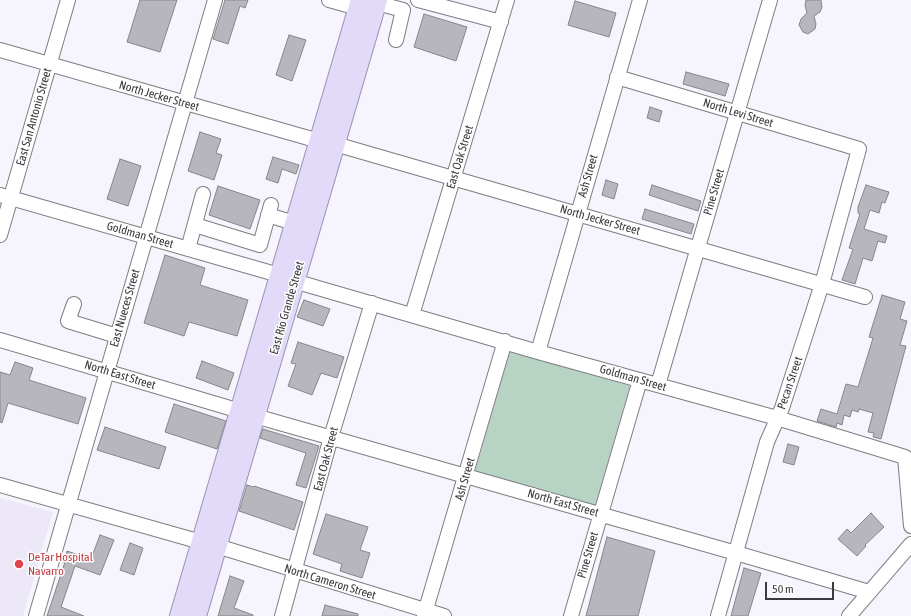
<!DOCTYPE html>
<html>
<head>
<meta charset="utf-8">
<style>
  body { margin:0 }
  #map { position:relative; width:911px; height:616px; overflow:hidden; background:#f6f4fc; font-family:"Asap Condensed",sans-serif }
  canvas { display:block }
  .scale { position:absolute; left:765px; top:582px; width:69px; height:18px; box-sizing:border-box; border:2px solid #3a393c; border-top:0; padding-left:5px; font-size:12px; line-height:14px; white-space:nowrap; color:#3a393c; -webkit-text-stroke:3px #fff; paint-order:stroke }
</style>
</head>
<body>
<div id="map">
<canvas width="911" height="616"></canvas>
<div class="scale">50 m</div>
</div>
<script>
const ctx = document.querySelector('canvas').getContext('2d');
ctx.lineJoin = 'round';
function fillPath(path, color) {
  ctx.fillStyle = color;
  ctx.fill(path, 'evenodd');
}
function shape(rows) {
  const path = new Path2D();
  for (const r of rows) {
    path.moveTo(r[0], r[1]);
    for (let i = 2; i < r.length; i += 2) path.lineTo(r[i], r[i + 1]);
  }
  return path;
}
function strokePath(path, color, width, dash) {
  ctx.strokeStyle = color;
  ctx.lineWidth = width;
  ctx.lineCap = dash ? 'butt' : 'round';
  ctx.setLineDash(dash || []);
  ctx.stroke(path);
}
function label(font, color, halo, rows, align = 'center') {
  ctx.font = font + ' "Asap Condensed",sans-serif';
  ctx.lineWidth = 3;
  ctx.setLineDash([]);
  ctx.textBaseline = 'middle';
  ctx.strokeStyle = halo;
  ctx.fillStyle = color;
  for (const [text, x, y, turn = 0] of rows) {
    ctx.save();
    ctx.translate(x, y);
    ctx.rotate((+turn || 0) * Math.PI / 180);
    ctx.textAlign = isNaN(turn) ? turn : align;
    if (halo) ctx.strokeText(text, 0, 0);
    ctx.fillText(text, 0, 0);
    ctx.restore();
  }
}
fillPath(shape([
  [0,498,53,512,23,616,0,616]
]), '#ece8f7');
fillPath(shape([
  [510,351,630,386,595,506,475,471]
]), '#b7d3c4');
const building = shape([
  [140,0,177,0,160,52,127,42,140,0],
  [225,0,248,0,245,8,240,6,228,44,213,39,225,0],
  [806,0,821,0,822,7,820,12,814,16,816,24,815,29,808,34,803,32,799,25,801,19,807,13,805,5,806,0],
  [575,1,616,13,609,37,568,25,575,1],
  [424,14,467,27,456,61,414,47,424,14],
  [289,35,306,40,292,81,276,75,289,35],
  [686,72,729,84,725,96,683,84,686,72],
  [650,107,662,111,659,122,647,118,650,107],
  [200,132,221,139,216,153,222,155,214,180,188,171,200,132],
  [273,157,299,165,296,174,282,169,278,183,266,179,273,157],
  [120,159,141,166,128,206,107,199,120,159],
  [606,180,618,184,614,199,602,195,606,180],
  [652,185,701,201,698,211,649,195,652,185],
  [866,185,889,192,885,203,882,202,879,213,870,210,864,229,887,236,885,243,878,241,872,261,863,258,855,284,842,280,853,249,849,248,860,214,858,213,858,207,866,185],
  [218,186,260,200,250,229,209,215,218,186],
  [645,209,694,224,691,234,642,219,645,209],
  [165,255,205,268,200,285,248,300,237,336,189,322,184,336,144,323,165,255],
  [882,295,905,302,900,319,907,321,900,345,906,346,881,439,873,437,874,433,868,432,873,413,859,409,858,412,852,410,850,417,844,415,842,425,837,423,836,427,817,421,821,409,837,414,846,384,858,387,873,338,869,337,882,295],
  [304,300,330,309,323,326,297,317,304,300],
  [298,342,344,357,337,378,321,373,312,395,288,386,296,364,291,363,298,342],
  [202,361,234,373,228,390,196,378,202,361],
  [15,362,33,368,29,380,86,398,78,424,8,403,2,423,0,422,0,372,10,375,15,362],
  [174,404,226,421,217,449,165,432,174,404],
  [105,427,166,447,159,469,97,450,105,427],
  [263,429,319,446,306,488,296,485,306,453,260,438,263,429],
  [788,444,799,447,794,465,783,462,788,444],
  [247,485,253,487,254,486,303,502,294,530,239,511,247,485],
  [871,513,884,527,865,545,866,546,857,556,838,539,847,529,851,533,871,513],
  [326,514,368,527,360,550,370,553,362,578,340,571,342,564,313,554,326,514],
  [100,535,114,540,100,575,75,566,61,607,84,616,47,616,65,562,63,562,67,551,91,559,100,535],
  [607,537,655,551,638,616,586,616,607,537],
  [130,543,143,548,134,575,120,570,130,543],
  [744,568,761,573,748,616,731,616,744,568],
  [230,576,244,581,234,608,253,615,253,616,218,616,230,576],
  [325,605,358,614,358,616,322,616,325,605]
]);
fillPath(building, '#b8b6bd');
strokePath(building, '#87858c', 1);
const minor = shape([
  [329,0,358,8],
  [418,0,501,22],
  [377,3,403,10,396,40],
  [0,50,319,141],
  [617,77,859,149,822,284,782,408,767,442,718,616],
  [335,144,865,297],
  [0,195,279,275],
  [268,215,294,223],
  [195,225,260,245,271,205],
  [0,235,68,0],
  [188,249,203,194],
  [294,281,538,352,777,418,905,457,911,526],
  [74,304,68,321,117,336],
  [412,315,507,0],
  [0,340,240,411],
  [538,352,640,0],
  [658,385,770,0],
  [255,416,736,553,869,592],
  [0,485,201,542],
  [217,546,444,616],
  [36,616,215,0],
  [282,616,331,437,372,303],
  [424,616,505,341],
  [571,616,640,380],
  [849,616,911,544]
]);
const major = shape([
  [179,616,360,0],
  [197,616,378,0]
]);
strokePath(minor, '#7e7d83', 16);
strokePath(major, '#9a92b3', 20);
strokePath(minor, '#fff', 14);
strokePath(major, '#e2daf8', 18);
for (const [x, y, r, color] of [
  [19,564,5,"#e0444e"]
]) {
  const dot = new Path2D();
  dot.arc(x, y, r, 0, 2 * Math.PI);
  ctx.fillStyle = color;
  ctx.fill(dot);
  strokePath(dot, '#fff', 1.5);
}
label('12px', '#3a393c', '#fff', [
  ["North Jecker Street",159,96,16],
  ["North Levi Street",738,113,17],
  ["East San Antonio Street",34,117,-74],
  ["East Oak Street",460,157,-73],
  ["Ash Street",588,176,-74],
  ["Pine Street",714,192,-74],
  ["North Jecker Street",600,220,16],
  ["Goldman Street",140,235,16],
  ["East Nueces Street",125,308,-74],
  ["East Rio Grande Street",287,308,-74],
  ["North East Street",120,375,17],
  ["Goldman Street",633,378,16],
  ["Pecan Street",790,383,-71],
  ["East Oak Street",326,459,-75],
  ["Ash Street",465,479,-74],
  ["North East Street",563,503,16],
  ["Pine Street",588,555,-74],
  ["North Cameron Street",330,582,17]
]);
label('12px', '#be3a42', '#fff', [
  ["DeTar Hospital",28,557],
  ["Navarro",28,571]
], 'left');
</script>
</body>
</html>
